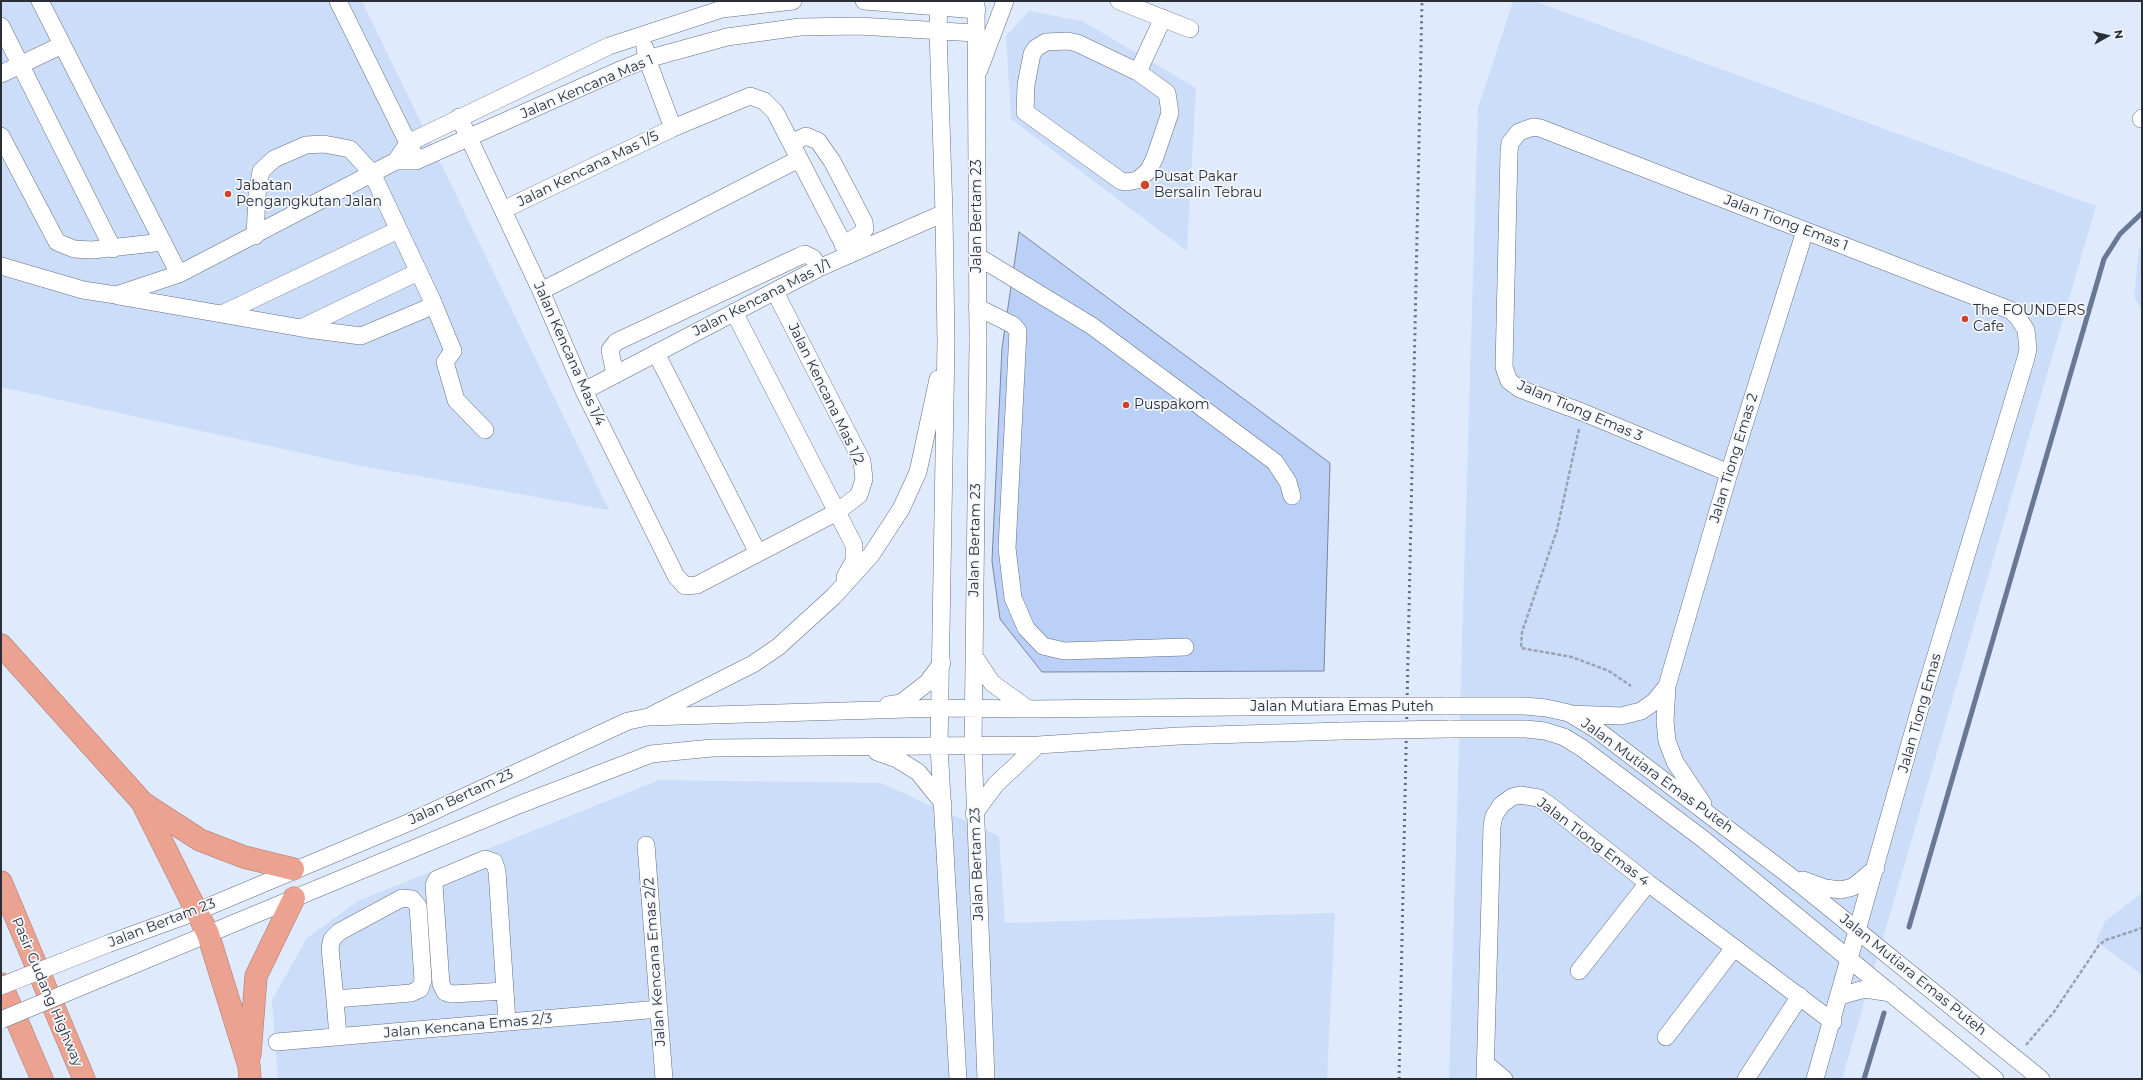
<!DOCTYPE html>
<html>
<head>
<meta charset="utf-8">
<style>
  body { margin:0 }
  #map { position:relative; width:2143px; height:1080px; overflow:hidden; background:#dfeafc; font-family:Montserrat,sans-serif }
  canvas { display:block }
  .frame { position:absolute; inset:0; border:2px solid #2a2f37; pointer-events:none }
  .north { position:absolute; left:2087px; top:16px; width:40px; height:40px; -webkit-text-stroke:3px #f4f7fb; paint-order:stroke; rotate:82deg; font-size:11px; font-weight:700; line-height:16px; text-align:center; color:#2a2f37 }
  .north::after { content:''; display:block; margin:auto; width:14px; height:18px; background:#2a2f37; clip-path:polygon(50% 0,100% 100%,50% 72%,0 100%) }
</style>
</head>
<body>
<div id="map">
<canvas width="2143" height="1080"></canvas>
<div class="frame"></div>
<div class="north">N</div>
</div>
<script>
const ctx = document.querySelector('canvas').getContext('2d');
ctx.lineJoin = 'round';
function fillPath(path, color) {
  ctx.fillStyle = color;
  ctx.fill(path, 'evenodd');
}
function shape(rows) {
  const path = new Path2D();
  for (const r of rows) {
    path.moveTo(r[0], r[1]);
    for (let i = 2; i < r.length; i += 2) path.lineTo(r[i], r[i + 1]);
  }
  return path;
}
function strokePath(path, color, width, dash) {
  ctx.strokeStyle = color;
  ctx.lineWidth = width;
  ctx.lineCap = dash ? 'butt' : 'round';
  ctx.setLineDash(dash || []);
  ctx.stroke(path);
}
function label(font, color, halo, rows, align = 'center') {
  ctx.font = font + ' Montserrat,sans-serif';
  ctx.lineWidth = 3.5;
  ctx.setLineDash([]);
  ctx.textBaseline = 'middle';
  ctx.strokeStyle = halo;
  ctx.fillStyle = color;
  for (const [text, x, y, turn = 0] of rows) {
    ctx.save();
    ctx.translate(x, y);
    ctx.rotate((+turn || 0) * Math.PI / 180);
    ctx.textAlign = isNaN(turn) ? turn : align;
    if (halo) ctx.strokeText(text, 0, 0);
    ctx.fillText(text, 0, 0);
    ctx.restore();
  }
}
fillPath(shape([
  [1,1,362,1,609,510,356,465,1,387],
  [1513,1,1534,1,2096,206,1842,1079,1449,1079,1478,108],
  [1029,11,1082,21,1196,88,1187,251,1011,119,1006,36],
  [2142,246,2142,310,2134,297,2139,249],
  [659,780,881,783,999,836,1005,923,1335,913,1327,1079,278,1079,272,1000,307,938,358,901],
  [2142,893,2142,975,2096,941,2105,921]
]), '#ccddfa');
strokePath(shape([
  [1909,927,2104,259,2120,234,2142,213],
  [1864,1079,1884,1013]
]), '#687895', 5);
const building = shape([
  [1019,232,1330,463,1324,671,1042,672,1000,619,992,561,1002,348,1019,232]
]);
fillPath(building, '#bad0f7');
strokePath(building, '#79859a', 1);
const minor = shape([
  [40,1,179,274],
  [338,1,413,153],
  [864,1,977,10],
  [939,1,938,30,944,213,946,342,939,746,958,1079],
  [976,1,978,342,973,746,986,1079],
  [1119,1,1190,29],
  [1,26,113,249],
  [645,48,647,59,673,128],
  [979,70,1005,1],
  [1138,72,1077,43,1068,41,1046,42,1036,48,1032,54,1026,85,1025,112,1121,181,1127,182,1138,180,1149,170,1155,157,1170,113,1167,93,1138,72,1163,18],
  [1,74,62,45],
  [459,117,541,291,584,391,676,576,685,586,697,585,837,512,859,495,864,479,862,461,775,292],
  [2141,119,2142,118],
  [1,136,57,242,74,249,92,250,163,242],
  [791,143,806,136,818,141,832,161,864,222,865,229,862,233,843,245],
  [396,161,408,143,609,46,722,9,793,1],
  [503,210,673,128,750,96,764,101,775,112,849,255],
  [977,256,1092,326,1275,462,1288,482,1292,496],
  [1,266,83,290,116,295,179,274,396,161,416,161,620,70,647,59,727,37,800,27,859,26,975,33],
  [541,291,799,159],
  [118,296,307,329,361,336,423,310,429,307,432,300,372,173,350,149,324,144,306,145,274,159,261,171,257,195,255,236],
  [432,300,453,351,445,362,456,400,485,430],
  [977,307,1013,325,1018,331,1007,548,1013,598,1026,628,1043,646,1064,651,1185,647],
  [734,312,854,545,854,561,845,577],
  [222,314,398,230],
  [301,328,418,272],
  [656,353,758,553],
  [615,375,610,350,616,342,800,256,805,254,813,258,819,268],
  [584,391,819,268,944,213],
  [1729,473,1582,412,1520,389,1509,381,1504,367,1509,152,1510,143,1519,132,1533,127,1540,128,2010,310,2017,316,2026,330,2028,349,2026,358,1920,708,1815,1079],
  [974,656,992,683,1028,709],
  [888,705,901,703,927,683,942,663],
  [1446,706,1525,706,1546,708,1569,713,1597,730,1790,876,2041,1079],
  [1571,714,1621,716,1641,711,1654,702,1667,686],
  [652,715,753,664,778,647,834,596,871,555,901,509,918,472,938,379],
  [1449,729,1526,729,1545,731,1564,737,1582,748,1703,839,1995,1079],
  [877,752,897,759,918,772,943,803],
  [1703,804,1675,762,1667,741,1665,721,1667,686,1729,473,1805,231],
  [974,814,996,784,1038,745],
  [646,845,664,1079],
  [1803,880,1825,888,1841,890,1853,887,1876,868],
  [110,943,198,911,410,822,628,721,648,717,941,708,1028,709,1343,706],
  [119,971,521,804,651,754,712,748,1038,745,1179,736,1342,731],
  [1579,971,1648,883],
  [505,991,452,994,445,992,441,984,434,885,437,879,485,859,494,862,497,871,505,991,507,1022],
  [1839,996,1865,989,1891,993],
  [335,999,411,993,420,989,423,980,418,906,412,899,402,898,339,932,332,939,330,948,335,999,338,1037],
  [1666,1037,1734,948],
  [277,1042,659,1009],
  [1486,1064,1504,1079],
  [1485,1079,1492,826,1494,816,1501,805,1512,797,1520,795,1539,798,1549,805,1648,883,1833,1022],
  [1746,1079,1800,996]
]);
const highway = shape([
  [1,645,143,803,200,840,244,857,293,869],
  [143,804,208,934,249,1066,250,1079],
  [1,882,84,1079],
  [1,984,42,1079],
  [250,1054,256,976,294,898]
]);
strokePath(minor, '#636f83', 18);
strokePath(highway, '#a87a72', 23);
strokePath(shape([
  [1579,429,1557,530,1522,632,1521,648,1572,657,1609,671,1631,686],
  [2026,1045,2054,1012,2099,945,2106,940,2142,928]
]), '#99a2b0', 2.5, [4, 2]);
strokePath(minor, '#fff', 17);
strokePath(highway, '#eca291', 22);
strokePath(shape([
  [1399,1079,1422,1]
]), '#646b76', 3, [2, 4]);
const minorBridge = shape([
  [1343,706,1446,706],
  [1342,731,1449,729],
  [1,986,110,943],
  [1,1020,119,971]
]);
strokePath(minorBridge, '#636f83', 18, []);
strokePath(minorBridge, '#fff', 17);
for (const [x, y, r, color] of [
  [1145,185,5,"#cf4427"],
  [228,194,4,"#cf4427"],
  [1965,319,4,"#cf4427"],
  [1126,405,4,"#cf4427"]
]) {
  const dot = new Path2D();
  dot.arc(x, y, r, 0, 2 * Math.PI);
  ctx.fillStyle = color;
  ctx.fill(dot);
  strokePath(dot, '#f4f7fb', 1.5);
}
label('14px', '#2a2f37', '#f4f7fb', [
  ["Jalan Kencana Mas 1",587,87,-23],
  ["Jalan Kencana Mas 1/5",588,169,-26],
  ["Jalan Bertam 23",977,216,-90],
  ["Jalan Tiong Emas 1",1786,223,21],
  ["Jalan Kencana Mas 1/1",762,298,-27],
  ["Jalan Kencana Mas 1/4",569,354,66],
  ["Jalan Kencana Mas 1/2",826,394,64],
  ["Jalan Tiong Emas 3",1580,411,23],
  ["Jalan Tiong Emas 2",1734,458,-73],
  ["Jalan Bertam 23",975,540,-89],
  ["Jalan Mutiara Emas Puteh",1342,707],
  ["Jalan Tiong Emas",1920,713,-74],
  ["Jalan Mutiara Emas Puteh",1657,776,36],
  ["Jalan Bertam 23",461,797,-25],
  ["Jalan Tiong Emas 4",1593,842,37],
  ["Jalan Bertam 23",977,864,-92],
  ["Jalan Bertam 23",162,923,-21],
  ["Jalan Kencana Emas 2/2",655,962,-94],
  ["Jalan Mutiara Emas Puteh",1913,975,39],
  ["Pasir Gudang Highway",47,992,67],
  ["Jalan Kencana Emas 2/3",468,1026,-5]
]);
label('14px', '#2a2f37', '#f4f7fb', [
  ["Pusat Pakar",1154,177],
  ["Bersalin Tebrau",1154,193],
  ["Jabatan",236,186],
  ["Pengangkutan Jalan",236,202],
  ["The FOUNDERS",1973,311],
  ["Cafe",1973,327],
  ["Puspakom",1134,405]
], 'left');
</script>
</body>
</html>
